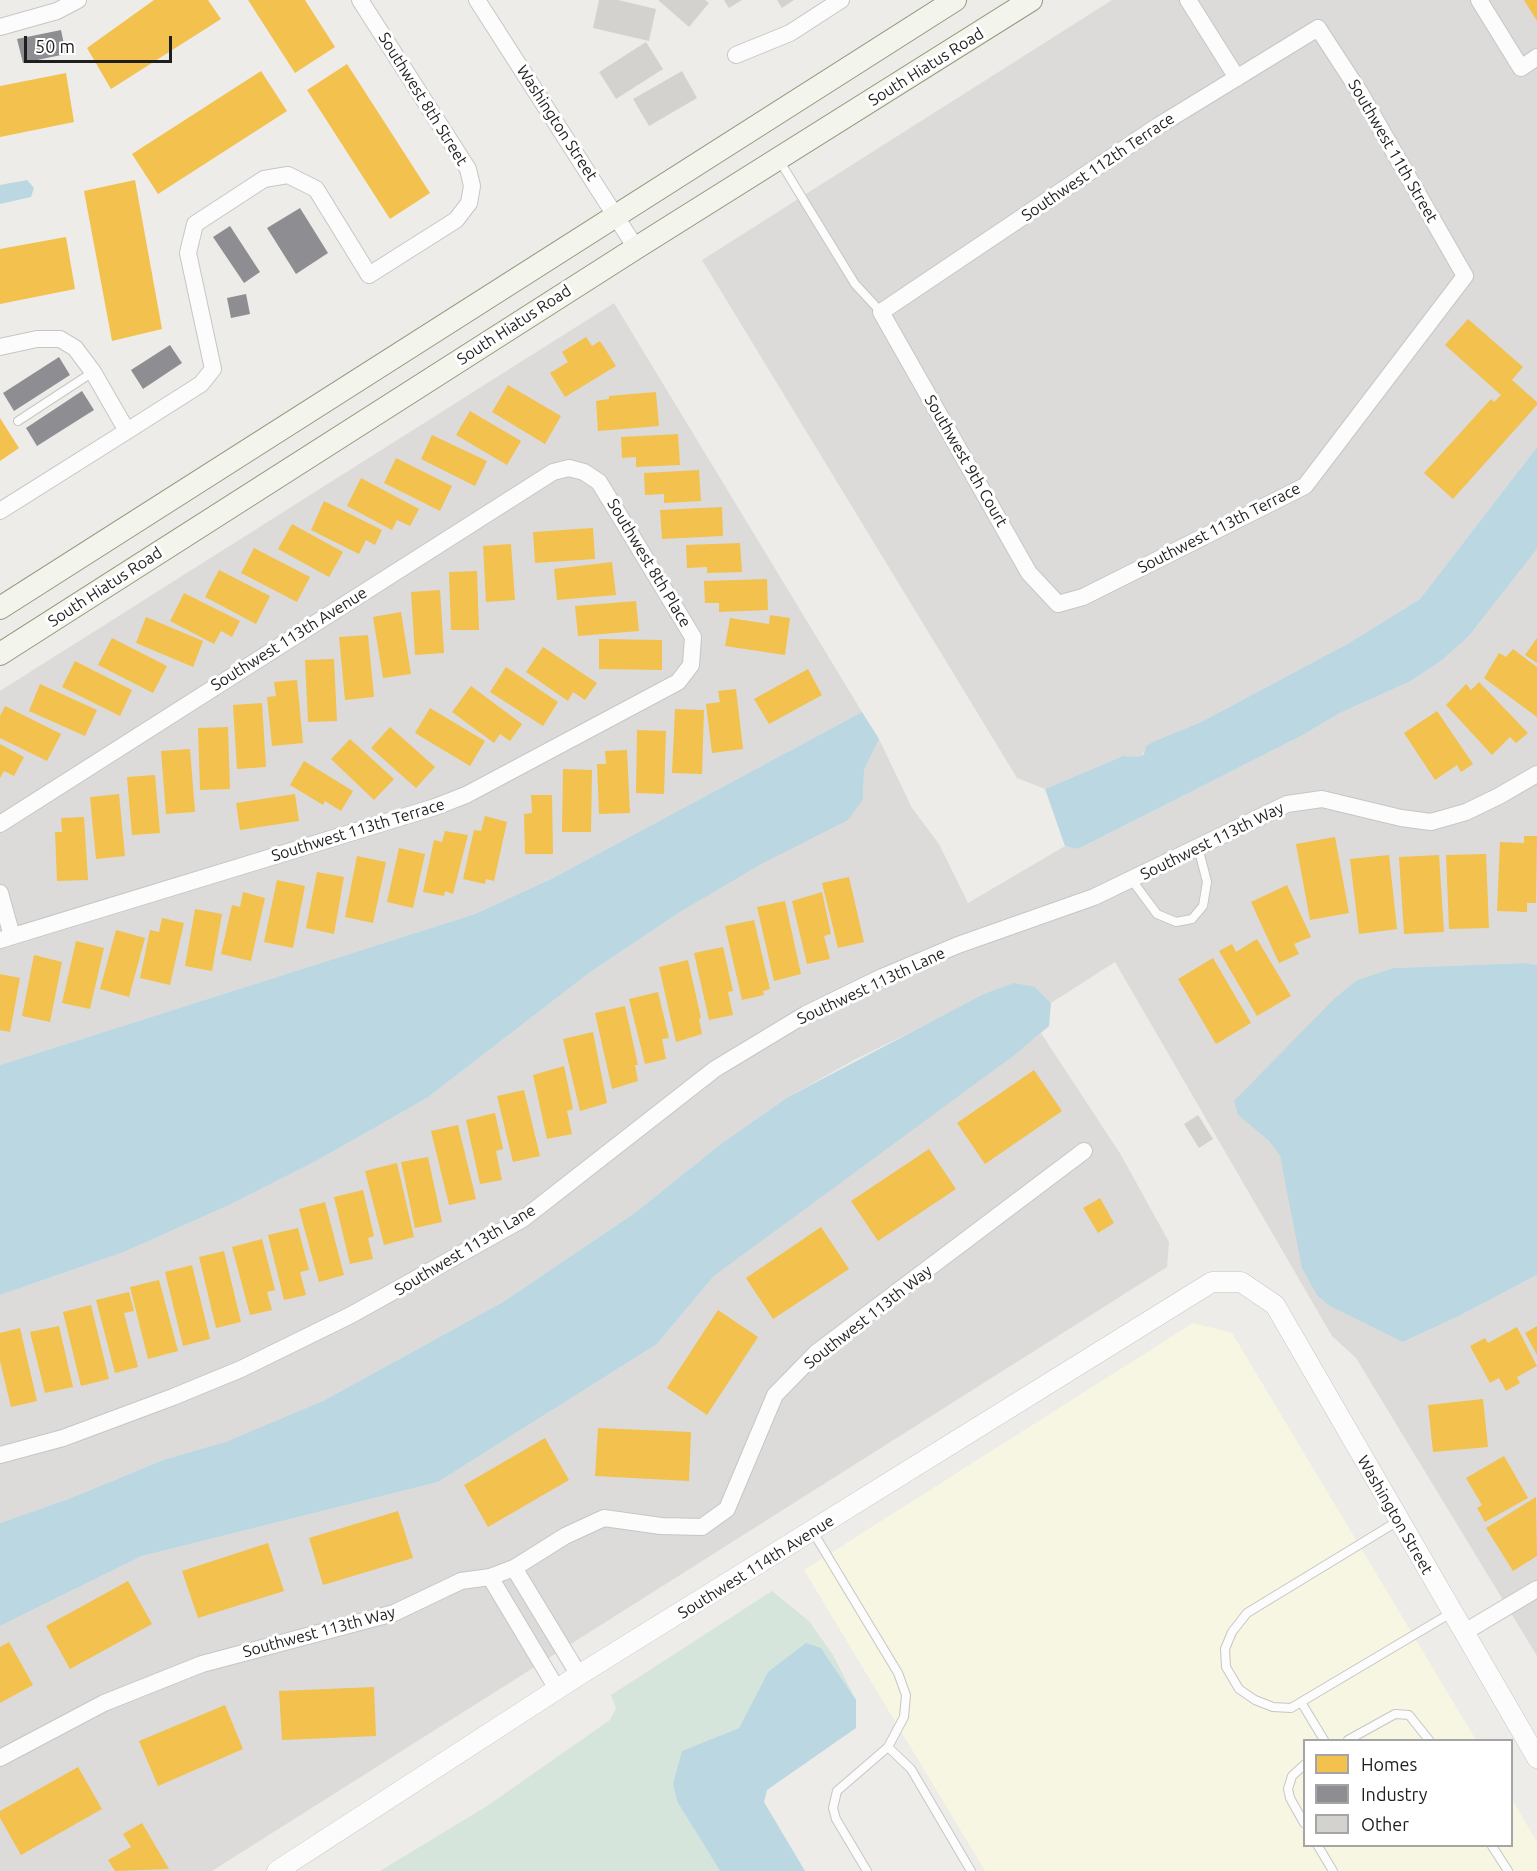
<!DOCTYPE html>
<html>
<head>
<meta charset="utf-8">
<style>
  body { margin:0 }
  #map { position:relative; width:1537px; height:1871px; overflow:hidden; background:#edece8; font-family:Ubuntu,sans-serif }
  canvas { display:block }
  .legend { position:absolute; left:1303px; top:1739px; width:210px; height:108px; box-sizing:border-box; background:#fff; border:2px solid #a5a5a5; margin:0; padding:8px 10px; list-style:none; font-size:18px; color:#1f1f1f }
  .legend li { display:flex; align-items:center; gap:12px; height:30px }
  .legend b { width:30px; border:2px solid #a5a5a5 }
  .scale { position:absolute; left:24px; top:36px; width:148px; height:27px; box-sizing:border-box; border:3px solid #1f1f1f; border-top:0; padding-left:8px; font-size:18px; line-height:21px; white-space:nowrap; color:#1f1f1f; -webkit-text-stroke:4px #fff; paint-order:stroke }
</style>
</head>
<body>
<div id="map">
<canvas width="1537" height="1871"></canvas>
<ul class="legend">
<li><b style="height:16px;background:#f2c14e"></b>Homes</li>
<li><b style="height:16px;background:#8d8d92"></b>Industry</li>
<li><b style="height:16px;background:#d4d2cf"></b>Other</li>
</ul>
<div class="scale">50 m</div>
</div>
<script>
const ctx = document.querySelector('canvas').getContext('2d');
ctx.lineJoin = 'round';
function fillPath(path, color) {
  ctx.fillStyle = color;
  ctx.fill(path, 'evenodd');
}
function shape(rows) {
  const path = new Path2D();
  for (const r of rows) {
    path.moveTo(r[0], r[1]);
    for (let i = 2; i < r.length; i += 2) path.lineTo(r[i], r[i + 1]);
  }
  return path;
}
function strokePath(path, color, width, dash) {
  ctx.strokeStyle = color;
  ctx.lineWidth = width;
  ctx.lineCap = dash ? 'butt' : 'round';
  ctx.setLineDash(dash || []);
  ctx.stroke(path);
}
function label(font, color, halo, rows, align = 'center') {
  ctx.font = font + ' Ubuntu,sans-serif';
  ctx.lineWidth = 6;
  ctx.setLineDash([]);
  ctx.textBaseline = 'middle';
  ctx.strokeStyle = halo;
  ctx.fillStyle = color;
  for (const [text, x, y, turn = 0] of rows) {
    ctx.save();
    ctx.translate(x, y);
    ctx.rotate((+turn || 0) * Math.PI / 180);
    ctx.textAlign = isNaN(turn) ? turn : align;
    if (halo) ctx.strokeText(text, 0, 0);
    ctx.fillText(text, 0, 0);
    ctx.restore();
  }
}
fillPath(shape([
  [1112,0,1537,0,1537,447,1420,599,1349,643,1201,722,1155,741,1138,758,1123,756,1045,789,1017,778,702,260],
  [614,303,862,712,553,878,475,914,0,1065,0,691],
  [1537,549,1537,965,1525,963,1393,968,1357,980,1270,1065,1258,1079,1238,1115,1269,1141,1280,1156,1290,1199,1403,1342,1459,1316,1537,1275,1537,1656,1356,1358,1332,1336,1115,962,1051,1003,1035,987,984,994,958,1009,854,1060,788,1097,722,1143,636,1212,503,1302,323,1401,226,1443,163,1460,71,1498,0,1523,0,1295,124,1252,229,1205,318,1160,427,1098,589,973,680,912,863,799,864,770,879,739,912,808,939,844,968,903,1065,846,1078,849,1301,736,1340,713,1411,681,1441,661,1469,636],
  [1041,1033,1121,1155,1169,1242,1167,1267,212,1871,0,1871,0,1626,142,1556,438,1482,657,1344,714,1276]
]), '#dcdbd9');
fillPath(shape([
  [1193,1323,1232,1333,1476,1740,1304,1740,1304,1846,1512,1846,1512,1799,1537,1842,1537,1871,985,1871,804,1570]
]), '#f6f6e3');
fillPath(shape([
  [772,1591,809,1621,833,1655,856,1700,821,1648,768,1672,739,1728,682,1751,678,1803,720,1871,380,1871,487,1806,610,1720,616,1708,611,1695]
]), '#d5e5dc');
fillPath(shape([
  [27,180,34,188,31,197,0,204,0,185],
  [1537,447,1537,549,1469,636,1441,661,1411,681,1340,713,1301,736,1078,849,1065,846,1045,789,1123,756,1138,757,1144,754,1146,746,1155,741,1201,722,1349,643,1420,599],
  [862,712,879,739,864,770,863,799,848,820,761,864,680,912,589,973,427,1098,318,1160,229,1205,124,1252,0,1295,0,1065,475,914,553,878],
  [1525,963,1537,965,1537,1275,1459,1316,1403,1342,1330,1306,1317,1295,1302,1268,1280,1156,1269,1141,1238,1115,1234,1101,1334,999,1357,980,1393,968],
  [1014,983,1035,987,1051,1003,1049,1026,1013,1056,714,1276,657,1344,438,1482,142,1556,0,1626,0,1523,71,1498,163,1460,226,1442,323,1401,503,1302,636,1212,722,1143,788,1097,984,994],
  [806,1643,821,1648,856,1700,856,1728,767,1790,764,1802,805,1871,720,1871,678,1803,673,1784,682,1751,739,1728,768,1672]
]), '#bad7e2');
fillPath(shape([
  [154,0,208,0,221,19,111,89,87,48],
  [248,0,305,0,335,47,295,73],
  [1524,0,1537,0,1537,21],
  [347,64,430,193,390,219,307,90],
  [261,71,287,111,158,194,132,154],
  [66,73,74,122,0,137,0,86],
  [135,180,162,329,112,341,84,191],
  [66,237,75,289,0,304,0,249],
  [1468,319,1523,367,1512,380,1537,402,1537,405,1453,499,1424,473,1491,399,1494,402,1501,395,1445,345],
  [586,337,592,346,600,341,616,366,565,397,550,373,568,362,562,352],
  [508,385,561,416,545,444,492,412],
  [656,392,659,426,598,431,596,401,609,399,609,396],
  [470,411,521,441,507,465,456,435],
  [0,418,19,448,0,461],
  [678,434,680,465,636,467,636,457,622,458,621,437],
  [432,435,487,461,475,486,421,459],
  [396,458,452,486,440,511,384,483],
  [699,470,701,501,664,503,664,494,645,495,644,473],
  [361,478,419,509,410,526,397,520,392,530,347,506],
  [324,501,382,530,375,545,366,540,359,554,311,530],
  [722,507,723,536,662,539,660,510],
  [292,524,343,552,329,577,278,549],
  [593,528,595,559,535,563,533,532],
  [740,543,742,572,707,573,707,567,687,568,686,545],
  [511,544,515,600,486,602,483,546],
  [254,548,310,577,297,602,241,573],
  [612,562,616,595,557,600,554,569],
  [219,570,270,596,256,624,205,597],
  [477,571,479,630,451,630,449,572],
  [767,579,768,610,719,612,719,603,705,603,704,581],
  [440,590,444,653,415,655,411,592],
  [184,593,240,621,232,637,221,631,214,644,170,621],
  [636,601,639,631,578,636,575,606],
  [401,612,411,674,383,678,373,617],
  [770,615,790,618,785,655,725,646,730,618,769,624],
  [146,617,203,641,193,667,136,643],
  [368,635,374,697,345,700,339,637],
  [112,638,167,666,153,693,98,665],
  [1537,638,1537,663,1525,655],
  [599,639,662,640,662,670,599,669],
  [543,647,597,683,585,700,573,692,568,701,526,672],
  [1513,649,1537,667,1537,717,1484,678,1499,653,1506,657],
  [334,659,337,721,308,722,305,660],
  [75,661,132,690,120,716,62,687],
  [506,667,558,702,543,726,490,692],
  [808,669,822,695,769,724,754,699],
  [297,680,303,743,272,746,267,697,276,696,274,682],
  [1479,682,1528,733,1516,743,1510,737,1492,755,1446,705,1466,684,1471,690],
  [40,684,97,710,85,736,29,711],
  [471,686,522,724,510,741,500,734,494,743,452,712],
  [736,689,743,749,712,753,706,704,720,702,718,691],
  [262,703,266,767,237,769,233,705],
  [5,706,61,734,47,761,0,738,0,716],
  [430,708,485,741,470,766,415,733],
  [675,709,704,710,702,774,672,773],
  [1437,711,1473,764,1461,772,1457,765,1435,780,1404,733],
  [228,727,230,789,200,790,198,728],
  [390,727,435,767,416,788,371,748],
  [637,730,666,731,664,794,636,793],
  [350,739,394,779,374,800,331,759],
  [0,744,24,757,14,776,4,771,0,778],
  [190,749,195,812,166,814,161,751],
  [627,750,630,813,599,814,597,764,606,764,605,751],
  [304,761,353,791,341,811,325,801,323,805,290,785],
  [563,769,592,770,591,832,562,832],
  [155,775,160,833,132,835,127,777],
  [119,794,125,856,96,859,90,797],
  [295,794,299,821,240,830,236,803],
  [531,795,552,795,553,854,525,854,524,814,532,813],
  [485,816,507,822,494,881,486,879,485,884,463,879,474,830,481,831],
  [84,817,88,880,57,881,55,832,62,832,61,818],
  [445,831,468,835,453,894,445,891,444,896,423,892,434,840,442,842],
  [1524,836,1537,836,1536,903,1527,903,1527,912,1497,911,1500,842,1524,843],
  [1335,837,1349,913,1310,920,1296,844],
  [399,848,425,854,413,908,387,902],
  [1486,854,1489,928,1449,929,1446,855],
  [1389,855,1397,929,1359,934,1350,859],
  [1439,855,1444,932,1404,934,1399,857],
  [357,856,386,862,373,923,345,917],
  [317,872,344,877,334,934,306,928],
  [849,877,864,942,838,948,822,883],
  [277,880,305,886,293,948,264,942],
  [1287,885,1311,937,1294,944,1299,954,1279,963,1251,902],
  [243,892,265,898,251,961,221,954,232,905,240,907],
  [822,892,831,934,824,936,830,959,807,964,792,901],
  [785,901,801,974,774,981,757,907],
  [195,909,222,914,212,971,185,966],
  [162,918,184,923,170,985,140,978,150,930,159,932],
  [754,920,770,989,763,991,764,995,742,1000,725,926],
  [116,930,145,938,129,997,100,989],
  [1257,939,1291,996,1257,1016,1219,951,1232,944,1236,952],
  [76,941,104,948,90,1009,62,1003],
  [723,947,733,991,728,992,733,1015,709,1020,694,953],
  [34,955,62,962,50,1022,22,1016],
  [1213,958,1251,1023,1216,1044,1178,979],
  [688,960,701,1018,699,1019,702,1034,676,1042,659,967],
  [0,974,20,978,10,1032,0,1030],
  [658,992,669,1038,662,1039,666,1059,645,1064,629,999],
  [625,1006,638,1065,635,1065,638,1081,612,1089,595,1013],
  [593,1032,607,1103,580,1111,563,1039],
  [564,1066,573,1109,567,1111,572,1134,547,1139,533,1075],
  [1034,1070,1062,1111,985,1164,957,1123],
  [524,1090,540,1156,513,1162,497,1096],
  [495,1113,503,1149,496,1151,502,1180,480,1184,466,1120],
  [458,1125,476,1199,449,1205,431,1131],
  [929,1149,956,1189,878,1241,851,1201],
  [428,1157,442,1222,415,1228,401,1162],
  [397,1163,414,1237,384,1245,365,1171],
  [363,1190,374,1236,368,1238,373,1259,350,1264,334,1197],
  [1100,1198,1114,1223,1098,1233,1083,1208],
  [325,1202,344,1275,319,1282,299,1209],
  [821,1227,849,1269,773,1319,746,1278],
  [298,1228,309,1270,300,1272,306,1295,284,1300,268,1235],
  [262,1239,275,1290,267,1292,272,1310,250,1315,232,1247],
  [224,1251,241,1322,216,1328,199,1257],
  [192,1265,210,1339,183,1346,165,1272],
  [159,1280,178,1351,148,1359,130,1287],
  [129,1292,134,1311,124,1313,138,1367,115,1373,96,1300],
  [91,1305,109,1379,81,1386,63,1312],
  [718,1310,758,1337,707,1415,667,1388],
  [59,1326,73,1387,45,1393,30,1332],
  [1537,1326,1537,1355,1525,1333],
  [1517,1327,1537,1366,1517,1377,1520,1383,1506,1391,1499,1378,1490,1383,1470,1346,1485,1338,1488,1343],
  [20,1328,37,1401,11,1407,0,1361,0,1333],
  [1483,1399,1488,1447,1433,1452,1428,1405],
  [598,1428,691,1432,689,1481,595,1476],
  [545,1438,569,1480,488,1527,464,1485],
  [1504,1456,1528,1498,1485,1522,1477,1508,1482,1505,1466,1478],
  [1536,1497,1537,1556,1513,1571,1486,1528],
  [398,1511,413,1558,323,1585,309,1538],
  [268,1543,284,1591,198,1618,182,1571],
  [128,1581,152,1624,70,1669,46,1626],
  [9,1642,33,1685,0,1703,0,1647],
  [374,1687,376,1736,282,1740,279,1691],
  [225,1705,243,1749,158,1786,139,1741],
  [78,1767,102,1809,21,1855,0,1818,0,1811],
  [142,1823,169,1869,115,1871,108,1860,131,1847,123,1834]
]), '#f2c14e');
fillPath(shape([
  [61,30,66,54,23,63,17,39],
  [300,208,328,253,296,274,267,228],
  [230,226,260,272,244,283,213,237],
  [246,294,250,314,231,318,227,298],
  [170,345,182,363,143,389,131,370],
  [59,357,70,375,14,411,3,393],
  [82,391,94,410,37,446,26,428]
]), '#8d8d92');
fillPath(shape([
  [599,0,618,0,656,9,649,41,593,28],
  [658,0,705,0,709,3,689,27],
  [724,0,742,0,729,8],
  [777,0,794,0,782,8],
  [646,42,663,69,616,99,599,72],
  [682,71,697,98,649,126,633,99],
  [1198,1115,1213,1139,1199,1148,1184,1124]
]), '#d4d2cf');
const service = shape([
  [779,160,855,284,881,312],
  [18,421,93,372],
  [1131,879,1157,914,1176,922,1192,919,1203,906,1207,882,1198,847],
  [1398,1521,1247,1613,1232,1632,1225,1649,1226,1667,1239,1689,1255,1700,1273,1707,1291,1708,1451,1613],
  [813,1532,898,1673,906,1695,904,1717,888,1747,837,1791,833,1808,836,1819,867,1871],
  [1301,1702,1324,1740],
  [1348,1740,1395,1714,1409,1715,1429,1740],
  [888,1747,911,1769,971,1871],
  [1304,1765,1292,1776,1288,1789,1290,1798,1304,1823],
  [1318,1846,1333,1871],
  [1492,1846,1508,1871]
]);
const minor = shape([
  [477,0,636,248],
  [1188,0,1237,78],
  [1479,0,1521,68,1537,57],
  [0,27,57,11,78,0],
  [1318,28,1359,91,1465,276,1305,486,1083,597,1058,604,1029,573,881,312,1158,126,1318,28],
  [736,55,790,33,841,0],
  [0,347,37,339,60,339,75,348,93,372,127,431,201,384,213,369,188,253,195,224,264,179,288,175,316,189,369,275,456,220,469,203,472,186,468,169,360,0],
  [0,511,127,431],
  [0,824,553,472,569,468,584,472,599,482,693,637,691,665,678,682,466,795,435,807,0,940],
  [0,893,12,936],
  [0,1455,63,1438,173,1397,241,1369,351,1315,523,1219,715,1069,806,1014,882,977,958,945,1094,897,1287,804,1322,799,1401,818,1431,822,1466,812,1499,796,1537,774],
  [514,1568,579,1675],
  [490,1577,557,1689],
  [1463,1633,1537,1589],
  [0,1758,104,1703,202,1664,394,1613,461,1581,490,1577,514,1568,565,1536,604,1518,661,1526,702,1527,727,1509,775,1395,816,1353,1084,1151]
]);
const tertiary = shape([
  [277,1871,579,1675,1212,1282,1241,1282,1275,1305,1537,1758]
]);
const secondary = shape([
  [0,608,955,0],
  [0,654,636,248,1031,0]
]);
strokePath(service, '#c6c6c4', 10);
strokePath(minor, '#c6c6c4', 18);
strokePath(tertiary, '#c6c6c4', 21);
strokePath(secondary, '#94987e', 24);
strokePath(service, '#fcfcfc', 8);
strokePath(minor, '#fcfcfc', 16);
strokePath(tertiary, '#fcfcfc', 20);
strokePath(secondary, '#f3f4eb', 22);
label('16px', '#1f1f1f', '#fff', [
  ["South Hiatus Road",926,67,-32],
  ["Southwest 8th Street",423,99,58],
  ["Washington Street",557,123,57],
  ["Southwest 11th Street",1393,151,60],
  ["Southwest 112th Terrace",1098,167,-34],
  ["South Hiatus Road",514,325,-33],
  ["Southwest 9th Court",966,461,60],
  ["Southwest 113th Terrace",1219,528,-27],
  ["Southwest 8th Place",649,563,59],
  ["South Hiatus Road",105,587,-33],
  ["Southwest 113th Avenue",289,639,-32],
  ["Southwest 113th Terrace",358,830,-17],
  ["Southwest 113th Way",1212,841,-26],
  ["Southwest 113th Lane",871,986,-25],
  ["Southwest 113th Lane",465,1250,-31],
  ["Southwest 113th Way",868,1317,-38],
  ["Washington Street",1395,1515,60],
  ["Southwest 114th Avenue",756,1567,-32],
  ["Southwest 113th Way",319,1632,-15]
]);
</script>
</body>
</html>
